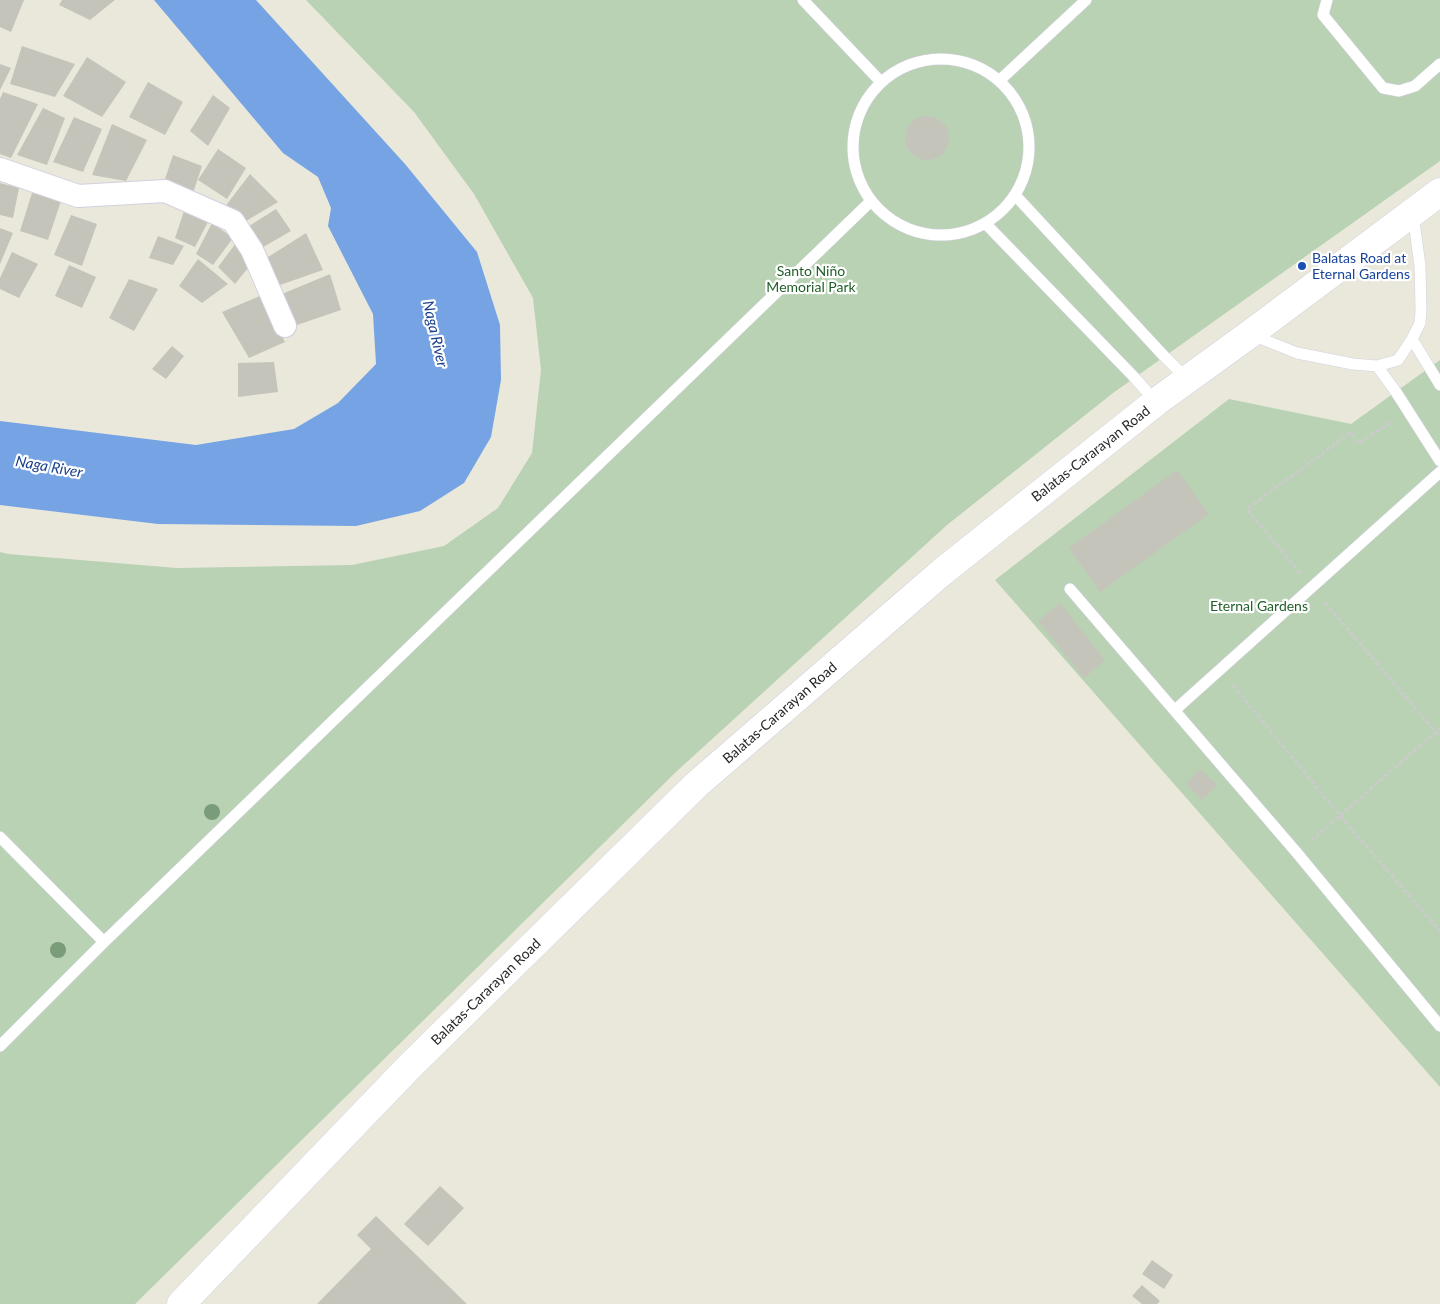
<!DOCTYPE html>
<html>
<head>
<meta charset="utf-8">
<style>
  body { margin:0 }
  canvas { display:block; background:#e9e8db }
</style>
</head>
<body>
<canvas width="1440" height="1304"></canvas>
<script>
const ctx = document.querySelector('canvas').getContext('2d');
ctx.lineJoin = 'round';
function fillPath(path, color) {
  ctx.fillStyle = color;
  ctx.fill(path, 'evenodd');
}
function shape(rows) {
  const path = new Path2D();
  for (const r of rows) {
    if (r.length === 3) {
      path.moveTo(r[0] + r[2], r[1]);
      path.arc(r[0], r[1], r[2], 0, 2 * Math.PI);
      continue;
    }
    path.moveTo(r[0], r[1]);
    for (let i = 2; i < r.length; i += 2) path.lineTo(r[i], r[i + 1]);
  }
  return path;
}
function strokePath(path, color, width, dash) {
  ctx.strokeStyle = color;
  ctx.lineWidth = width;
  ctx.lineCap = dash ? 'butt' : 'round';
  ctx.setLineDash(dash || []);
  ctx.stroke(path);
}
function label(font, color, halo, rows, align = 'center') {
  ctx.font = font + ' Lato,sans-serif';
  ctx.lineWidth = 4.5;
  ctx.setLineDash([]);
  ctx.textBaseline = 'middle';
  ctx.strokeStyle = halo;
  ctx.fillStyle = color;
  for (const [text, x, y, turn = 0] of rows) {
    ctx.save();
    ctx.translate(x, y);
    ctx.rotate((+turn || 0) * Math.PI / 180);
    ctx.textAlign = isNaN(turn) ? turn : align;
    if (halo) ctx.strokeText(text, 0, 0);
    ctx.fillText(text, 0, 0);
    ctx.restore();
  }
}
fillPath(shape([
  [306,0,1440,0,1440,161,1113,393,947,525,677,771,135,1304,0,1304,0,552,8,554,177,568,352,565,444,546,498,508,532,453,541,370,533,298,474,194,414,112],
  [1440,360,1440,1087,995,580,1229,399,1351,424]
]), '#b9d2b4');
fillPath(shape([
  [154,0,256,0,405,164,477,252,500,325,501,380,491,437,464,483,420,511,356,526,158,524,0,505,0,421,196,445,294,429,338,403,376,364,373,314,328,226,331,208,318,177,283,153]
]), '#76a3e3');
fillPath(shape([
  [0,0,24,0,11,32,0,27],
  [62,0,115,0,90,20,59,5],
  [22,46,75,64,55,97,10,84],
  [87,57,126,82,102,117,63,96],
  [0,64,11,68,0,90],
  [148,82,183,102,165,135,129,117],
  [3,92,38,104,11,158,0,154,0,99],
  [213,95,230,108,208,146,190,131],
  [43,108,65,118,47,165,17,155],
  [927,138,22],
  [74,117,102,129,83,172,53,162],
  [112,124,147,140,126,181,92,175],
  [218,149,246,168,227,199,198,180],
  [173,155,202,166,193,193,163,185],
  [250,174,278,202,246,221,224,208],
  [0,183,19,188,13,218,0,215],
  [32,193,61,201,48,240,20,231],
  [276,209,291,231,258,250,246,228],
  [184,211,208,222,195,247,175,238],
  [71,215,97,224,82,266,54,255],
  [212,223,233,238,213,265,196,254],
  [0,228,13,233,0,264],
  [306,233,323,270,277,286,265,259],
  [158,236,184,246,173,265,149,258],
  [236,243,253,262,235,284,218,267],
  [12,252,38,264,19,298,0,289,0,278],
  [198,259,228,284,202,303,179,286],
  [69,265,96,277,82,308,55,296],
  [330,274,341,310,294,326,282,294],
  [129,279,158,289,134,331,109,318],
  [260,296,285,342,249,358,222,312],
  [172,346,184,356,166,379,152,369],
  [274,362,278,392,238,397,238,363],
  [1177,470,1209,514,1100,592,1069,548],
  [1060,603,1105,660,1084,678,1038,621],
  [1200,769,1217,785,1202,800,1185,784],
  [440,1186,464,1208,428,1246,404,1224],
  [376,1216,467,1304,317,1304,371,1249,357,1235],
  [1152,1260,1173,1275,1164,1289,1142,1274],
  [1142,1285,1160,1301,1157,1304,1142,1304,1132,1296]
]), '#c5c4bb');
const service = shape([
  [803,0,881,82],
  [1327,0,1323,15,1383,88,1399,91,1415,86,1440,64],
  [941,147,88],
  [1000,80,1086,0],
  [1015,195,1162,354,1187,379],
  [985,223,1134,377,1156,402],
  [1252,335,1297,353,1353,364,1377,366,1398,360,1412,339,1420,323,1421,310,1420,266,1413,214],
  [1412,339,1440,385],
  [1377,366,1396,392,1440,461],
  [1070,589,1297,853,1440,1026],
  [1175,710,1440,472],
  [0,837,104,942],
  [0,1046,104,942,871,201]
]);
const minor = shape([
  [0,169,78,196,165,191,233,221,252,250,285,326]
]);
const secondary = shape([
  [181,1304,410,1066,696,785,942,572,1156,402,1250,334,1440,192]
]);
strokePath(service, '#d2d0e0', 12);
strokePath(minor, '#d2d0e0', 24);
strokePath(secondary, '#d2d0e0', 29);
strokePath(shape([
  [1300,573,1247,509,1351,432,1358,443,1392,422],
  [1325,603,1440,737],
  [1233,685,1340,816,1440,931],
  [1311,841,1440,728]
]), '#cbcbcb', 3, [4, 2.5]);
strokePath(service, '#fff', 11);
strokePath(minor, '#fff', 22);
strokePath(secondary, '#fff', 28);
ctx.fillStyle = '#7a9c78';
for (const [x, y] of [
  [212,812],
  [58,950]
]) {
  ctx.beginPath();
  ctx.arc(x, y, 8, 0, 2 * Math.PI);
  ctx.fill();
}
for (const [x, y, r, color] of [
  [1302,266,5,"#1a4fb4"]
]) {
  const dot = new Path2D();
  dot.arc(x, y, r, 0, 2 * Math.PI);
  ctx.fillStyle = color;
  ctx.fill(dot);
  strokePath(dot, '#fff', 2);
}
label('14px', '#164399', '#fff', [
  ["Balatas Road at",1312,258],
  ["Eternal Gardens",1312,274]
], 'left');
label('14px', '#205e27', '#fff', [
  ["Santo Niño",811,271],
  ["Memorial Park",811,287],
  ["Eternal Gardens",1259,606]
]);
label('14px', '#282828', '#fff', [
  ["Balatas-Cararayan Road",1091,454,-38],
  ["Balatas-Cararayan Road",780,713,-41],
  ["Balatas-Cararayan Road",486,992,-44]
]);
label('italic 15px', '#193f8b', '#fff', [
  ["Naga River",435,334,77],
  ["Naga River",49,467,10]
]);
</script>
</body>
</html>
